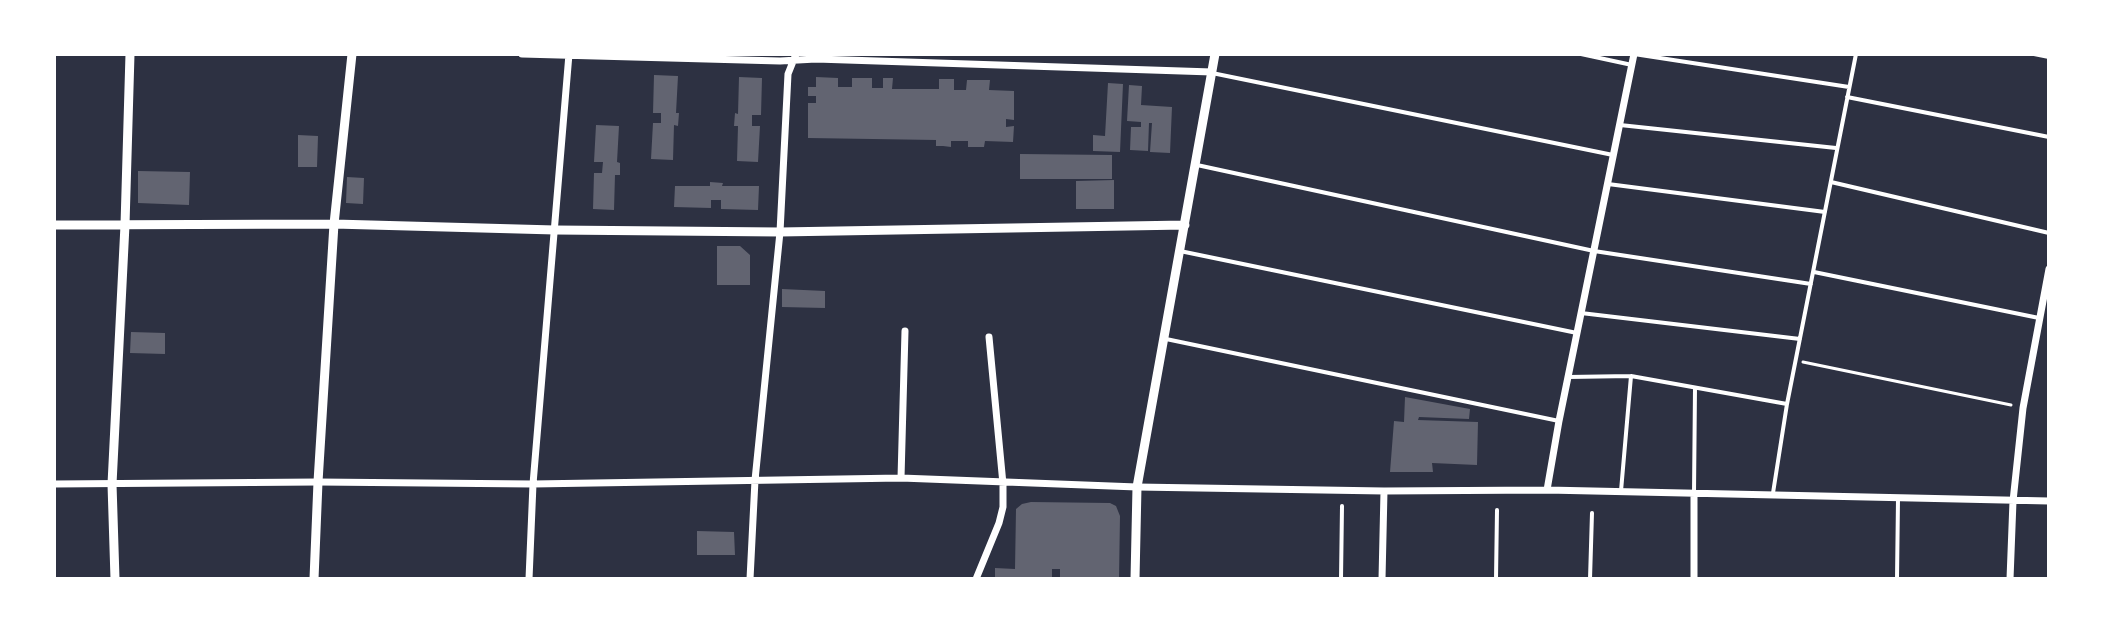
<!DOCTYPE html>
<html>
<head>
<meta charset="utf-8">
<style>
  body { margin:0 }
  #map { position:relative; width:2103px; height:633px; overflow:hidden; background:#2d3142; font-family:"Alegreya Sans",sans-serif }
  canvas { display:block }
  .frame { position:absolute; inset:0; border:56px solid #fff; pointer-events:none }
</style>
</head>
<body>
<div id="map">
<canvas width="2103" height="633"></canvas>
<div class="frame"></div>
</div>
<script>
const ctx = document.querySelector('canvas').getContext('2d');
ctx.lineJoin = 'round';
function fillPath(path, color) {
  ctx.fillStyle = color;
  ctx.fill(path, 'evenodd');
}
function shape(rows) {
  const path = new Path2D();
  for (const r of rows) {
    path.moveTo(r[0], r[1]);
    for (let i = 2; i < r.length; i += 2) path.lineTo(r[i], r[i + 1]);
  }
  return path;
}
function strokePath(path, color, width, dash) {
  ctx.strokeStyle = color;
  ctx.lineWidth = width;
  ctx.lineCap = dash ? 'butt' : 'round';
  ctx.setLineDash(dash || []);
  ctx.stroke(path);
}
fillPath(shape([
  [654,75,678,76,676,113,679,113,678,126,674,125,673,160,651,159,653,123,661,123,661,113,653,113],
  [739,77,762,78,761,115,752,115,752,126,760,126,758,162,737,161,738,126,734,126,735,113,738,114],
  [816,77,838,78,838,87,852,87,852,78,872,78,872,88,883,88,883,78,893,78,892,89,939,89,939,79,954,79,954,90,966,90,967,80,990,80,989,90,1014,91,1014,120,1006,119,1006,127,1014,126,1013,142,985,141,984,147,968,147,968,141,951,141,951,147,943,146,936,146,936,140,808,138,808,103,816,103,816,96,808,96,808,87,816,87],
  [1108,83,1123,84,1120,152,1093,151,1093,135,1105,136],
  [1129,85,1142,86,1141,105,1172,107,1170,153,1150,152,1152,123,1149,123,1148,151,1130,150,1131,127,1141,127,1141,122,1127,121],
  [596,125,619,126,617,162,620,163,620,175,615,175,614,210,593,209,594,173,602,173,603,162,594,162],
  [298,135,318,136,317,167,298,167],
  [1020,154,1112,155,1112,179,1020,179],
  [138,171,190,172,189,205,138,203],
  [347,177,364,178,363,204,346,203],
  [1114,180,1114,209,1076,209,1076,181],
  [710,182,723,183,722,186,759,186,758,210,721,209,721,200,711,200,711,208,674,207,675,186,710,186],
  [717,246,740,246,750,255,750,285,717,285],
  [782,289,825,291,825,308,782,307],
  [131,332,165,333,165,354,130,353],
  [1405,397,1470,409,1469,419,1419,417,1418,420,1478,422,1477,465,1432,463,1433,472,1390,472,1394,421,1404,422],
  [1031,502,1110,503,1116,506,1120,516,1119,579,1060,579,1060,569,1052,569,1052,579,995,579,995,568,1015,569,1016,509,1022,504],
  [697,531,734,532,735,555,697,555]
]), '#626471');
strokePath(shape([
  [1803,362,2011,405]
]), '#fff', 3);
strokePath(shape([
  [1581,54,1632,65],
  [1634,54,1849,87],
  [2034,54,2049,57],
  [1212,73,1613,155],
  [1847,97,2049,137],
  [1620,125,1836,148],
  [1197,165,1594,251,1811,284],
  [1831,182,2049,233],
  [1608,184,1825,212],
  [1180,251,1577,333],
  [1814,272,2039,318],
  [1581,313,1800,339],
  [1166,339,1559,421],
  [1568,377,1631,376,1787,404],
  [1621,491,1631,376],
  [1694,493,1695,388],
  [1773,493,1787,404,1856,54],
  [1341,579,1342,506],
  [1496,579,1497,510],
  [1590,579,1592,513],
  [1897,579,1898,499]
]), '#fff', 4);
strokePath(shape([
  [522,54,780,61,816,59,1212,72],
  [901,478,905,331],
  [54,484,318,482,533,484,901,478,1137,487,1384,491,1547,490,2049,501],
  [1547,490,1559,421,1634,54],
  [529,579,533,484,569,54],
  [750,579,755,480,780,232,788,74,796,54],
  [976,579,999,523,1003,507,1003,484,989,337],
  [1382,579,1384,491],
  [1694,579,1694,493],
  [2010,579,2013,501,2023,408,2049,269]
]), '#fff', 7);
strokePath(shape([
  [54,225,334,224,555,230,780,232,1185,225],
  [115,579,112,484,125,225,130,54],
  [314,579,318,482,334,224,352,54],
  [1135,579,1137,487,1215,54]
]), '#fff', 9);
</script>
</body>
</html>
